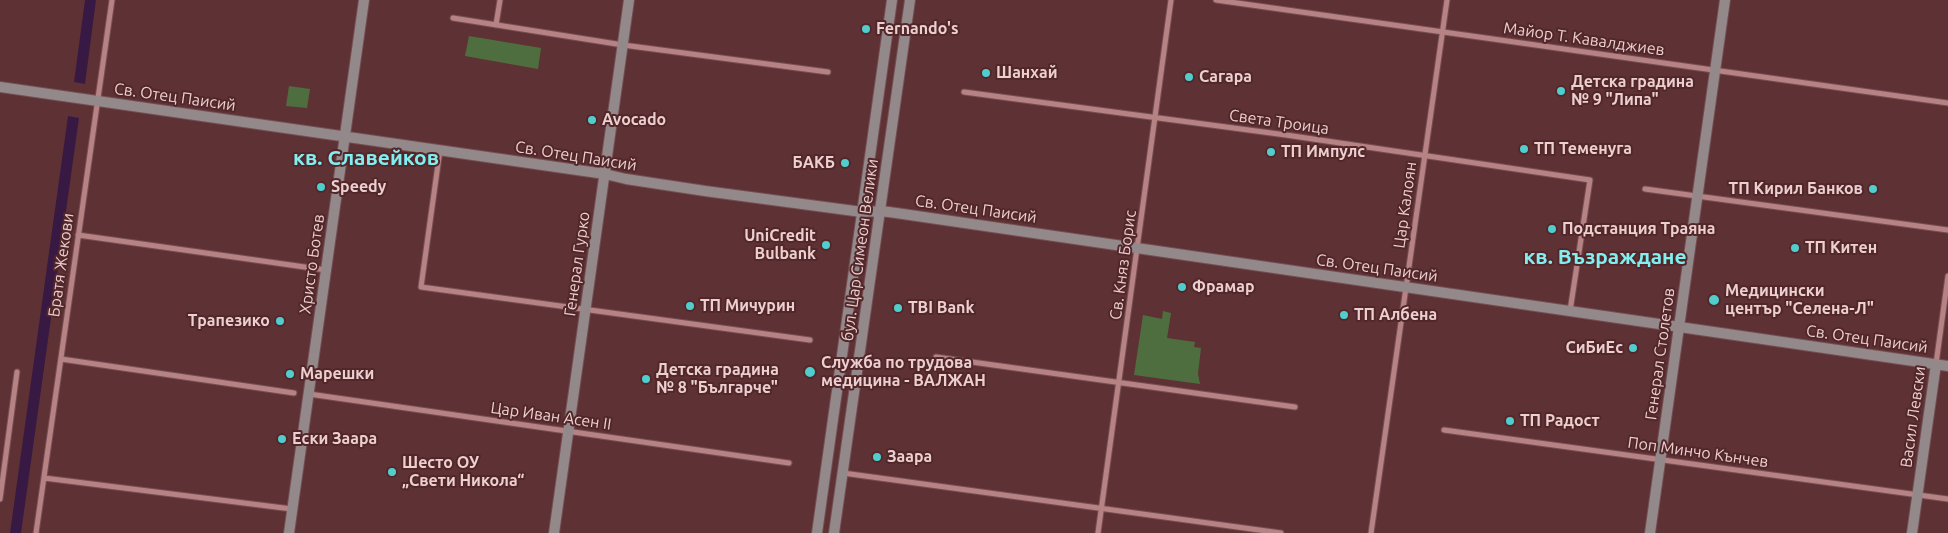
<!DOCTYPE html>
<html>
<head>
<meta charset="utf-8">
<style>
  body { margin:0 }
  canvas { display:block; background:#5e3134 }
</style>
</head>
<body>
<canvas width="1948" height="533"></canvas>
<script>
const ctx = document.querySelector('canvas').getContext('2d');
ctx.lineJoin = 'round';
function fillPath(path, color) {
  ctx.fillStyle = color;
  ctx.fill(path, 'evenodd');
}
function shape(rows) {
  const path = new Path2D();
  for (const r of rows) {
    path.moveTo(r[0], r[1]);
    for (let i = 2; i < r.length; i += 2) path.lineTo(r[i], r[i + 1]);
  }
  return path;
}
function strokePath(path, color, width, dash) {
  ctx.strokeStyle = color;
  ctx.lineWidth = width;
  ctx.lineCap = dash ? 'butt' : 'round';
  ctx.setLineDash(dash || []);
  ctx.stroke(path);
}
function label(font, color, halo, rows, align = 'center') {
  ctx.font = font + ' Ubuntu,sans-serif';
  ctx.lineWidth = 4;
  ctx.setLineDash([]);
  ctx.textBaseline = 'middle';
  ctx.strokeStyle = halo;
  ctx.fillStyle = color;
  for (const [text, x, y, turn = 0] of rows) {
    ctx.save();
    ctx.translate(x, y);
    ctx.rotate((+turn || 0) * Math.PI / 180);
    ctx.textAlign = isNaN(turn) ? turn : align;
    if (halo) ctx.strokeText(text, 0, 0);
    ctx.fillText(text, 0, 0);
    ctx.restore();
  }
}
fillPath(shape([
  [469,36,541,48,538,69,465,56],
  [289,86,310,89,307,108,286,106],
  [1163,311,1171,313,1167,338,1195,342,1194,347,1201,348,1198,374,1200,384,1134,375,1143,315,1162,319]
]), '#4e6e3f');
fillPath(shape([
  [85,0,96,0,85,84,74,82],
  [68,116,79,118,21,533,10,533]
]), '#381943');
const street = shape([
  [1216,0,1948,103],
  [453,18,623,45,828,72],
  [496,25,500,0],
  [964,92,1286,135,1590,180,1570,311],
  [440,150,421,287,810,340],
  [1645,189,1948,230],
  [78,235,326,270],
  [936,357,1295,407],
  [61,359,294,393],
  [1936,364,1948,276],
  [309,394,789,463],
  [1444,430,1948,499],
  [843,473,1281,533],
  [44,478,292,509],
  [0,499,17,372],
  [36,533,112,0],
  [1098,533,1171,0],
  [1371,533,1447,0]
]);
const secondary = shape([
  [0,87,605,174,626,179,705,191,862,212,881,211,896,213,1948,366],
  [289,533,364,0],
  [554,533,629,0],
  [817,533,892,0],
  [834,533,910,0],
  [1650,533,1725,0],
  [1912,533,1936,364]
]);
strokePath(street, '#744e52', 7);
strokePath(secondary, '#744e52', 12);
strokePath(street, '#b68284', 5);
strokePath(secondary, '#93888a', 10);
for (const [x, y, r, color] of [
  [866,29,5,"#52cdce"],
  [986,73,5,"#52cdce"],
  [1189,77,5,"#52cdce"],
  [1561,91,5,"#52cdce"],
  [592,120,5,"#52cdce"],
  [1524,149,5,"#52cdce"],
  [1271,152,5,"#52cdce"],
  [845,163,5,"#52cdce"],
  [321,187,5,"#52cdce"],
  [1873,189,5,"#52cdce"],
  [1552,229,5,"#52cdce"],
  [826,245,5,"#52cdce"],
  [1795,248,5,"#52cdce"],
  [1182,287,5,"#52cdce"],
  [1714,300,6,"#52cdce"],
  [690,306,5,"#52cdce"],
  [898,308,5,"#52cdce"],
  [1344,315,5,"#52cdce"],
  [280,321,5,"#52cdce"],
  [1633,348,5,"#52cdce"],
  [810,372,6,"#52cdce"],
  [290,374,5,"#52cdce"],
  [646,379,5,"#52cdce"],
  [1510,421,5,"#52cdce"],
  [282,439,5,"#52cdce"],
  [877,457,5,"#52cdce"],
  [392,472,5,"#52cdce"]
]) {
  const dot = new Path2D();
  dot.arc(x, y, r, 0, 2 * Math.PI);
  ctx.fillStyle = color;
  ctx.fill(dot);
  strokePath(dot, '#52272a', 2);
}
label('bold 16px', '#eccfd0', '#52272a', [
  ["Fernando's",876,29],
  ["Шанхай",996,73],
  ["Сагара",1199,77],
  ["Детска градина",1571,82],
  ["№ 9 \"Липа\"",1571,100],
  ["Avocado",602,120],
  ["ТП Теменуга",1534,149],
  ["ТП Импулс",1281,152],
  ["БАКБ",835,163,"right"],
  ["Speedy",331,187],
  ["ТП Кирил Банков",1863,189,"right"],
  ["Подстанция Траяна",1562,229],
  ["UniCredit",816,236,"right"],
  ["Bulbank",816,254,"right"],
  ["ТП Китен",1805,248],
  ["Фрамар",1192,287],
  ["Медицински",1725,291],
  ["център \"Селена-Л\"",1725,309],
  ["ТП Мичурин",700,306],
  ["TBI Bank",908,308],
  ["ТП Албена",1354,315],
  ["Трапезико",270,321,"right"],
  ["СиБиЕс",1623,348,"right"],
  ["Служба по трудова",821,363],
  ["медицина - ВАЛЖАН",821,381],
  ["Детска градина",656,370],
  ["№ 8 \"Българче\"",656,388],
  ["Марешки",300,374],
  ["ТП Радост",1520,421],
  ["Ески Заара",292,439],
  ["Заара",887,457],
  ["Шесто ОУ",402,463],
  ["„Свети Никола“",402,481]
], 'left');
label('16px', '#eccfd0', '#52272a', [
  ["Майор Т. Кавалджиев",1584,39,8],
  ["Св. Отец Паисий",175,97,8],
  ["Света Троица",1279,122,8],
  ["Св. Отец Паисий",576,156,9],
  ["Цар Калоян",1405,205,-82],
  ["Св. Отец Паисий",976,209,8],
  ["бул. Цар Симеон Велики",860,250,-82],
  ["Христо Ботев",312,264,-82],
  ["Генерал Гурко",577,264,-82],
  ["Братя Жекови",61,265,-82],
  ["Св. Княз Борис",1123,265,-82],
  ["Св. Отец Паисий",1377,268,8],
  ["Св. Отец Паисий",1867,339,8],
  ["Генерал Столетов",1660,354,-82],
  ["Цар Иван Асен II",551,416,8],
  ["Васил Левски",1913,417,-82],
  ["Поп Минчо Кънчев",1698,452,8]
]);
label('bold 21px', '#82eeef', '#52272a', [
  ["кв. Славейков",366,158],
  ["кв. Възраждане",1605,257]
]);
</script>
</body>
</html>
